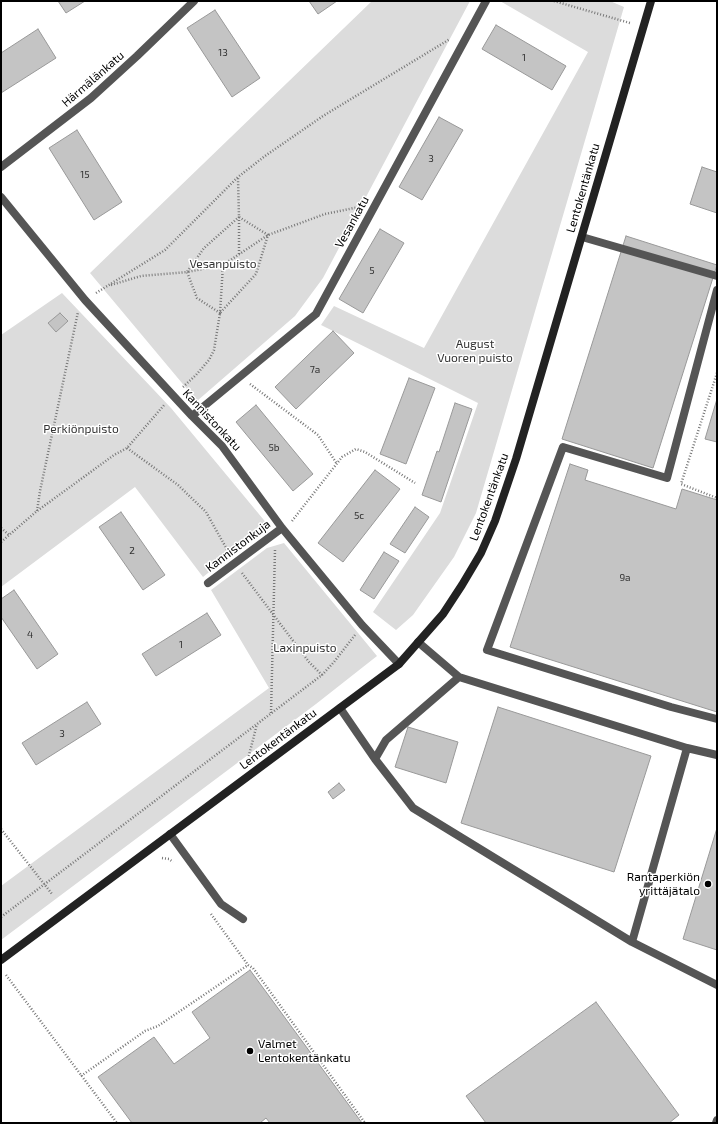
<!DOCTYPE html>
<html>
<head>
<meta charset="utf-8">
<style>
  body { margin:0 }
  #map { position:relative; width:718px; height:1124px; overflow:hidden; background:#fff; font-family:"Exo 2",sans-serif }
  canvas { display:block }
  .frame { position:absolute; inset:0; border:2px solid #000; pointer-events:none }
</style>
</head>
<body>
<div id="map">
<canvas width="718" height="1124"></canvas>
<div class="frame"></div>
</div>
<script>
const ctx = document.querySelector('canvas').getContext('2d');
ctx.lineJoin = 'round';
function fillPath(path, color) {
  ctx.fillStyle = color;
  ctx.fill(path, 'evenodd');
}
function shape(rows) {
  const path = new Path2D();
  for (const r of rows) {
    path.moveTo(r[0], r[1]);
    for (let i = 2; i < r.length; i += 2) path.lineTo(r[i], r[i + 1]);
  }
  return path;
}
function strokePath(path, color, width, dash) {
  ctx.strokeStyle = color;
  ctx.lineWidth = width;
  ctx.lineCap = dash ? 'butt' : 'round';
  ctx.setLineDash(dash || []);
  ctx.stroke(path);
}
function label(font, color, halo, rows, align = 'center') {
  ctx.font = font + ' "Exo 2",sans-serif';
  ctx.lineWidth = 3;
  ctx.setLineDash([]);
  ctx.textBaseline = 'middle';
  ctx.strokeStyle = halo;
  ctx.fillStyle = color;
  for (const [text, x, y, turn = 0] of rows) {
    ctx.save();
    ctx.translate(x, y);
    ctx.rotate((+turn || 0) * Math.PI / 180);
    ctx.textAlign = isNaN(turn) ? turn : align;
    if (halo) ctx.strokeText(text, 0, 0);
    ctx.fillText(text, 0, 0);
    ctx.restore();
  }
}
fillPath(shape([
  [372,1,470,1,323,278,295,316,197,401,90,273],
  [500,1,610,1,624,7,476,513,454,557,413,615,396,630,373,612,440,513,478,403,321,325,334,306,424,348,588,52],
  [62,293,171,408,268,525,203,577,135,487,1,587,1,335],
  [284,543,377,656,316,704,1,940,1,886,269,688,211,590,267,548]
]), '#dcdcdc');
const building = shape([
  [58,1,85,1,66,13,58,1],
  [309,1,337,1,318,14,309,1],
  [215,10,260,78,232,97,187,28,215,10],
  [496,25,566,66,552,90,482,49,496,25],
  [38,29,56,58,1,93,1,53,38,29],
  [439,117,463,130,422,200,399,187,439,117],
  [77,130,122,202,94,220,49,148,77,130],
  [702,167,717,172,717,213,690,204,702,167],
  [380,229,404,243,363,313,339,299,380,229],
  [626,236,717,265,653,468,562,439,626,236],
  [60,313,68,321,56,332,48,323,60,313],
  [333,331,354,353,296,409,275,387,333,331],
  [409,378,435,388,406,464,380,454,409,378],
  [717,399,717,442,705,439,717,399],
  [455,403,472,409,441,502,422,495,437,451,439,452,455,403],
  [256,405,313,474,293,491,236,422,256,405],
  [570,464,588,470,585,480,676,509,682,489,717,500,717,712,510,647,570,464],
  [375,470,400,489,343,562,318,543,375,470],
  [415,507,429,517,405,553,390,544,415,507],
  [121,512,165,575,143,590,99,527,121,512],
  [384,552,399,561,374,599,360,590,384,552],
  [14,590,58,654,37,669,1,617,1,599,14,590],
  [207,613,221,635,156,676,142,654,207,613],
  [87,702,101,724,36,765,22,743,87,702],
  [498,707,651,756,614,872,461,823,498,707],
  [408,727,458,742,446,783,395,767,408,727],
  [339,783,345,790,333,799,328,792,339,783],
  [717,828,717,950,683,939,717,828],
  [250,970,362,1123,270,1123,266,1118,260,1123,132,1123,98,1077,154,1037,174,1064,210,1038,192,1012,250,970],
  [596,1002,679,1115,669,1123,486,1123,466,1096,596,1002]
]);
fillPath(building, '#c4c4c4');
strokePath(building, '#999', 1);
strokePath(shape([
  [554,1,630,23],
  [239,217,239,254],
  [223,265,220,313,197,298,187,272,223,265,268,235,325,214,359,207],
  [111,285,141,276,187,272,204,248,239,217],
  [96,293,165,250,238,177,265,156,323,116,450,39],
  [717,373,681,484,717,498],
  [250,384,318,435,337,464],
  [183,387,196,375,209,360,214,350,220,313,256,274,268,235,239,217,238,178],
  [127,448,178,485,206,512,229,553],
  [37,511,40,491,78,312],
  [292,521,342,457,356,449,365,452,415,483],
  [1,528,9,535],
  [1,542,37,511,114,455,127,448,165,404],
  [242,573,309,662,322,675],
  [271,713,275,550],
  [248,759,257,724],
  [1,829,52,894],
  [162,858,169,859,173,862],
  [211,914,248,965,253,968,365,1123],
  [1,917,322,675,334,662,355,635],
  [6,975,117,1123],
  [81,1076,145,1031,158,1026,248,965]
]), '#777', 2.5, [1, 2]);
strokePath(shape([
  [582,237,717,276],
  [717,290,667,478,563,447,487,650,671,707,717,719],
  [418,642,459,677,687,748,717,755],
  [459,677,386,740,375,759,413,808,632,942,717,985],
  [340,708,375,759],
  [170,834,221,904,243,919],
  [632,942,687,748],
  [716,1123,717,1120]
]), '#555', 8);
strokePath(shape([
  [1,167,91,98,137,56,194,1],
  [1,197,85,300,192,416,222,446,282,528,362,625,399,664],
  [192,416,316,314,486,1],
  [208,583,282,528]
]), '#555', 8);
strokePath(shape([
  [1,960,399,664,443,614,462,585,481,553,495,521,516,459,651,1]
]), '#222', 8);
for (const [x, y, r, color] of [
  [708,884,4,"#000"],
  [250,1051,4,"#000"]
]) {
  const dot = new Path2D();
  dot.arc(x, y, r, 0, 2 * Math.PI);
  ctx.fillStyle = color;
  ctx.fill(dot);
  strokePath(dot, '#fff', 1.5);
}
label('10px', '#313131', null, [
  ["13",223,53],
  ["1",524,58],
  ["3",431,159],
  ["15",85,175],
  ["5",372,271],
  ["7a",315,370],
  ["5b",274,448],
  ["5c",359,516],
  ["2",132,551],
  ["9a",625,578],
  ["4",30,635],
  ["1",181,645],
  ["3",62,734]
]);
label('12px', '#000', '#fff', [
  ["Härmälänkatu",93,79,-41],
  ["Lentokentänkatu",583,188,-74],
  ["Vesankatu",352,222,-61],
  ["Kannistonkatu",212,420,47],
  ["Lentokentänkatu",489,497,-70],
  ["Kannistonkuja",238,546,-37],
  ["Lentokentänkatu",278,739,-37]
]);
label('12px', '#333', '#fff', [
  ["Vesanpuisto",223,264],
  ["August",475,344],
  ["Vuoren puisto",475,358],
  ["Perkiönpuisto",81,429],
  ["Laxinpuisto",305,648]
]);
label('12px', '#000', '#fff', [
  ["Rantaperkiön",700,877],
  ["yrittäjätalo",700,891],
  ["Valmet",258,1044,"left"],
  ["Lentokentänkatu",258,1058,"left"]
], 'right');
</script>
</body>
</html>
